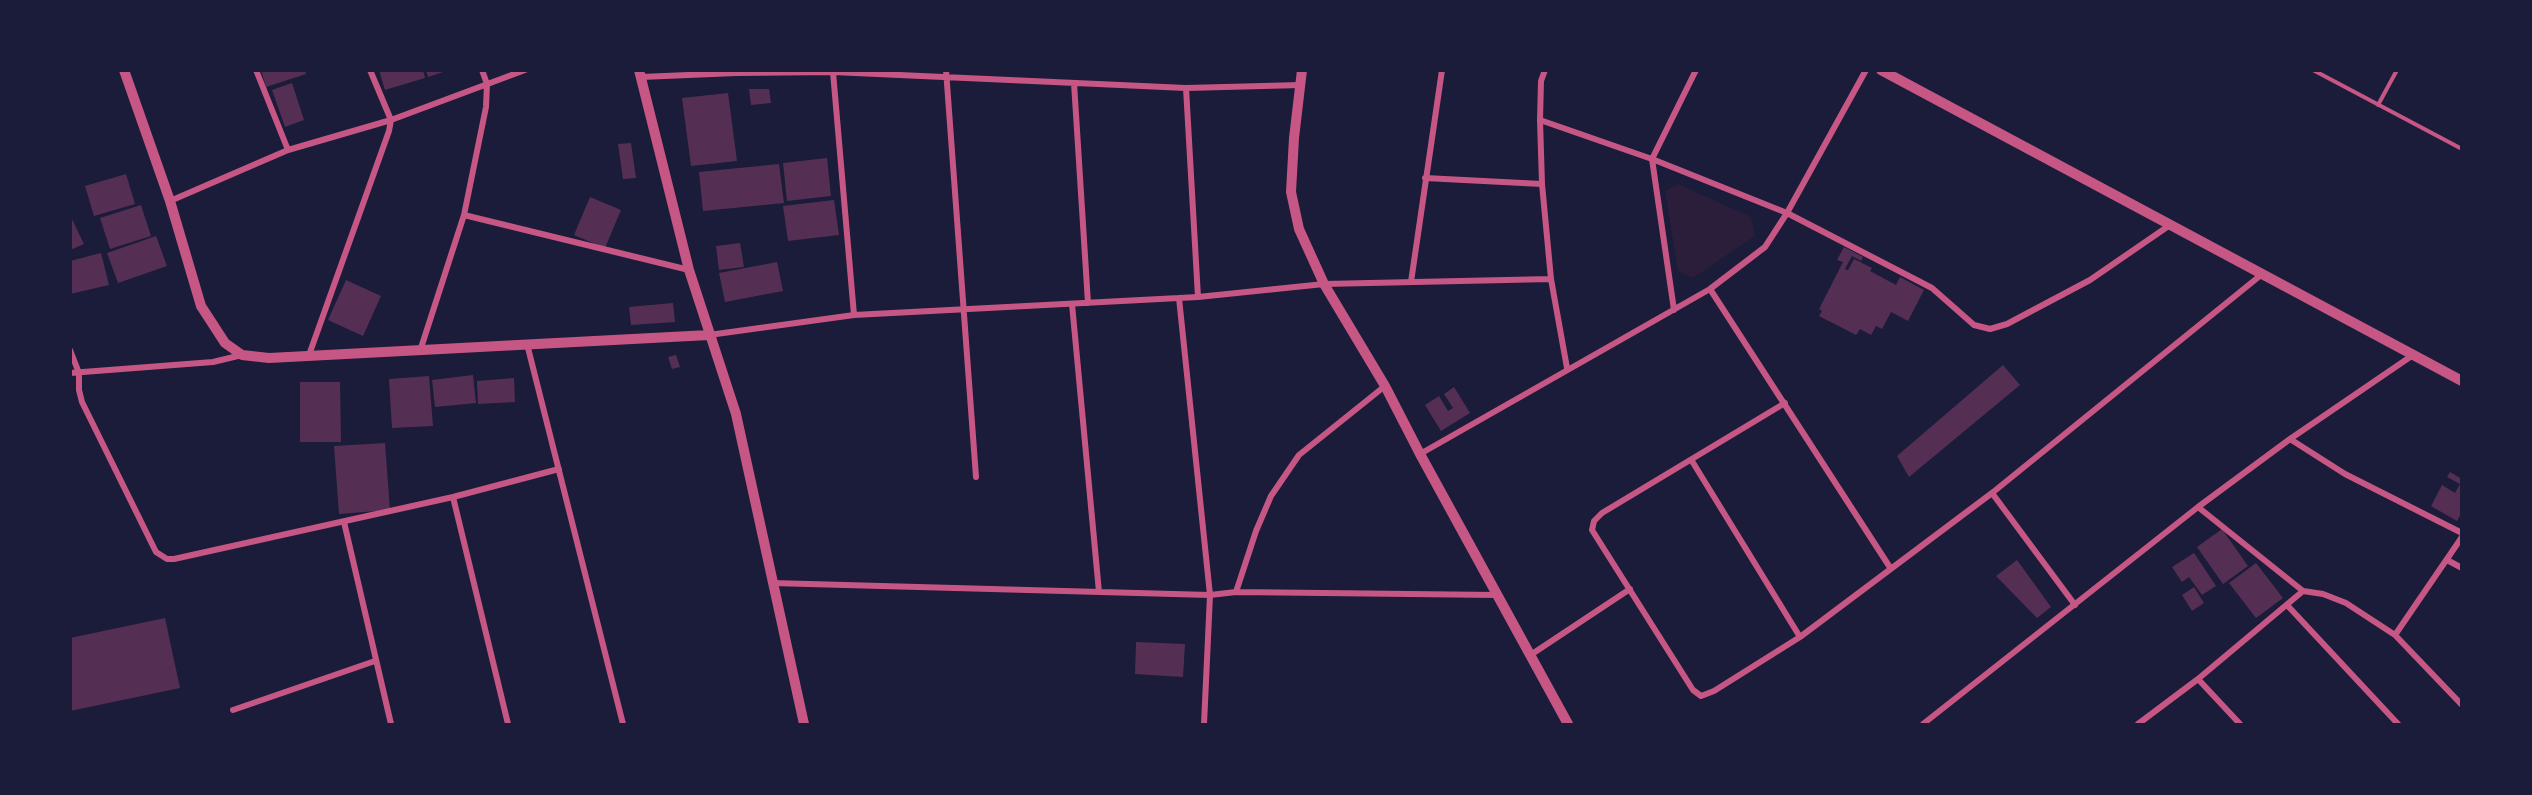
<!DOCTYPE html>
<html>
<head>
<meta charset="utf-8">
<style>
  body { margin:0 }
  #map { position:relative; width:2532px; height:795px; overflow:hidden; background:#1b1b3a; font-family:"Space Grotesk",sans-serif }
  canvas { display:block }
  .frame { position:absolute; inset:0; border:72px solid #1b1b3a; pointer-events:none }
</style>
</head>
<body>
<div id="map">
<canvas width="2532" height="795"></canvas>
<div class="frame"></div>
</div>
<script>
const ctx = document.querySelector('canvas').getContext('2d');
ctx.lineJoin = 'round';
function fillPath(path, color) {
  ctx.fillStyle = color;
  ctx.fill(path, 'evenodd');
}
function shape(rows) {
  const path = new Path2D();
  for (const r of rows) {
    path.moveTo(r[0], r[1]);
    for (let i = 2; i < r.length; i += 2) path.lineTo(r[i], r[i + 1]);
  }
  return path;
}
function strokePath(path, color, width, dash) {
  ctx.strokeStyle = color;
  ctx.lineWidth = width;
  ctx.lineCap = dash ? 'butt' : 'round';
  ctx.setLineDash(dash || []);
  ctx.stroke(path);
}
fillPath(shape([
  [1678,184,1751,217,1755,236,1693,278,1678,271,1665,191]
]), '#2a1e3b');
fillPath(shape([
  [261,70,305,70,306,74,266,87],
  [379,70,423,70,425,78,385,90],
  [426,70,446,70,446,71,428,77],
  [292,83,304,120,285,127,272,90],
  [749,89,769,89,771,103,751,105],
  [728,93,737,161,691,166,682,98],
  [631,143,636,178,623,179,618,144],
  [827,158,831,196,787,201,783,163],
  [779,164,784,203,703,211,699,172],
  [126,174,135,204,94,216,85,186],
  [590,197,621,210,605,248,574,235],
  [834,200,839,235,788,241,783,206],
  [141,205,151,236,110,249,100,218],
  [70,215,84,244,70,250],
  [156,236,167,266,118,283,107,253],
  [740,243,744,267,719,270,716,246],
  [1844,247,1863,257,1861,261,1852,256,1845,269,1848,270,1854,259,1872,268,1870,271,1896,285,1900,277,1924,290,1908,321,1891,312,1882,329,1876,326,1871,335,1860,329,1856,335,1819,316,1822,311,1819,309,1843,262,1837,260],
  [101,253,109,285,70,294,70,261],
  [777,262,783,291,725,302,719,273],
  [346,280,381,296,363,336,328,320],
  [673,303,675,322,631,325,629,307],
  [676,355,680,367,672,369,668,357],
  [2003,365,2020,385,1909,477,1897,456],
  [473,375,476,403,435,407,432,380],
  [429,376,433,426,392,428,389,379],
  [514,378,515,402,478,404,477,381],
  [300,382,340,382,341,442,300,442],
  [1454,387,1470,413,1441,431,1425,405,1439,396,1448,411,1453,408,1444,394],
  [385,443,390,510,339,514,334,446],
  [2450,472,2462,479,2462,512,2457,521,2431,506,2442,485,2455,493,2460,484,2447,477],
  [2222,529,2248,566,2223,584,2197,547],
  [2194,553,2216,586,2202,595,2189,577,2182,582,2172,567],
  [2017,560,2051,607,2037,618,1996,576],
  [2256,563,2283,598,2256,618,2229,583],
  [2194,587,2204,603,2192,611,2182,595],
  [165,618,180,688,70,711,70,638],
  [1136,642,1185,644,1183,677,1135,674]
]), '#542f53');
strokePath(shape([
  [2313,70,2462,149],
  [2378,105,2397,70]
]), '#c65784', 4);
strokePath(shape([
  [256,70,288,150],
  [946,70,976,477],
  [1545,70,1541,81,1540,120,1542,184,1551,279,1567,368],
  [833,72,854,315],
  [641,77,736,73,833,72,1186,88,1301,85],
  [1074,83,1088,303],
  [1186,88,1198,297],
  [1540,120,1652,159,1787,213,1932,288,1974,325,1990,329,2007,324,2090,280,2170,225],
  [1425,178,1542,184],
  [170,201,288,150,391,120,525,70],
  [464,215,689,270],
  [1411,282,1442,70],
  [1710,289,1891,569],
  [1179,298,1210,595,1204,724],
  [1072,304,1099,592],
  [1674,310,1652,159,1696,70],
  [709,335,854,315,1198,297,1324,284,1551,279],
  [527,344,623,724],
  [70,350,79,373,79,390,82,402,156,552,167,559,174,559,453,497,559,469],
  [420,351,464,215,486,107,487,84,482,70],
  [309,355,389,131,391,120,370,70],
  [70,373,213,362,242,355],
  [1785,403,1602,513,1594,521,1592,530,1693,690,1701,696,1714,691,1800,637,1992,493,2261,275],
  [2290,439,2345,474,2462,533],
  [1420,454,1710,289,1765,247,1787,213,1866,70],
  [1692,461,1800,637],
  [1992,493,2075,605],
  [453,497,508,724],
  [2198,507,2303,591,2323,594,2346,603,2395,635,2462,705],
  [344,522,391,724],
  [2447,560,2462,568],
  [772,583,1210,595,1236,592,1497,595],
  [1236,592,1256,531,1271,496,1299,455,1385,386],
  [2287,605,2398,724],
  [2395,635,2462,537],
  [1532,654,1630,589],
  [2198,679,2240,724],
  [233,710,375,661],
  [1923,724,2198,507,2290,439,2413,355],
  [2138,724,2198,679,2303,591]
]), '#c65784', 6);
strokePath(shape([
  [124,70,170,201,201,306,225,343,242,355,269,358,709,335],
  [639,70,689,270,736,414,804,724],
  [1302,70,1294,138,1291,192,1299,229,1324,284,1385,386,1420,454,1568,724],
  [1881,70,2462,381]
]), '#c65784', 10);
</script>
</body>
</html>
